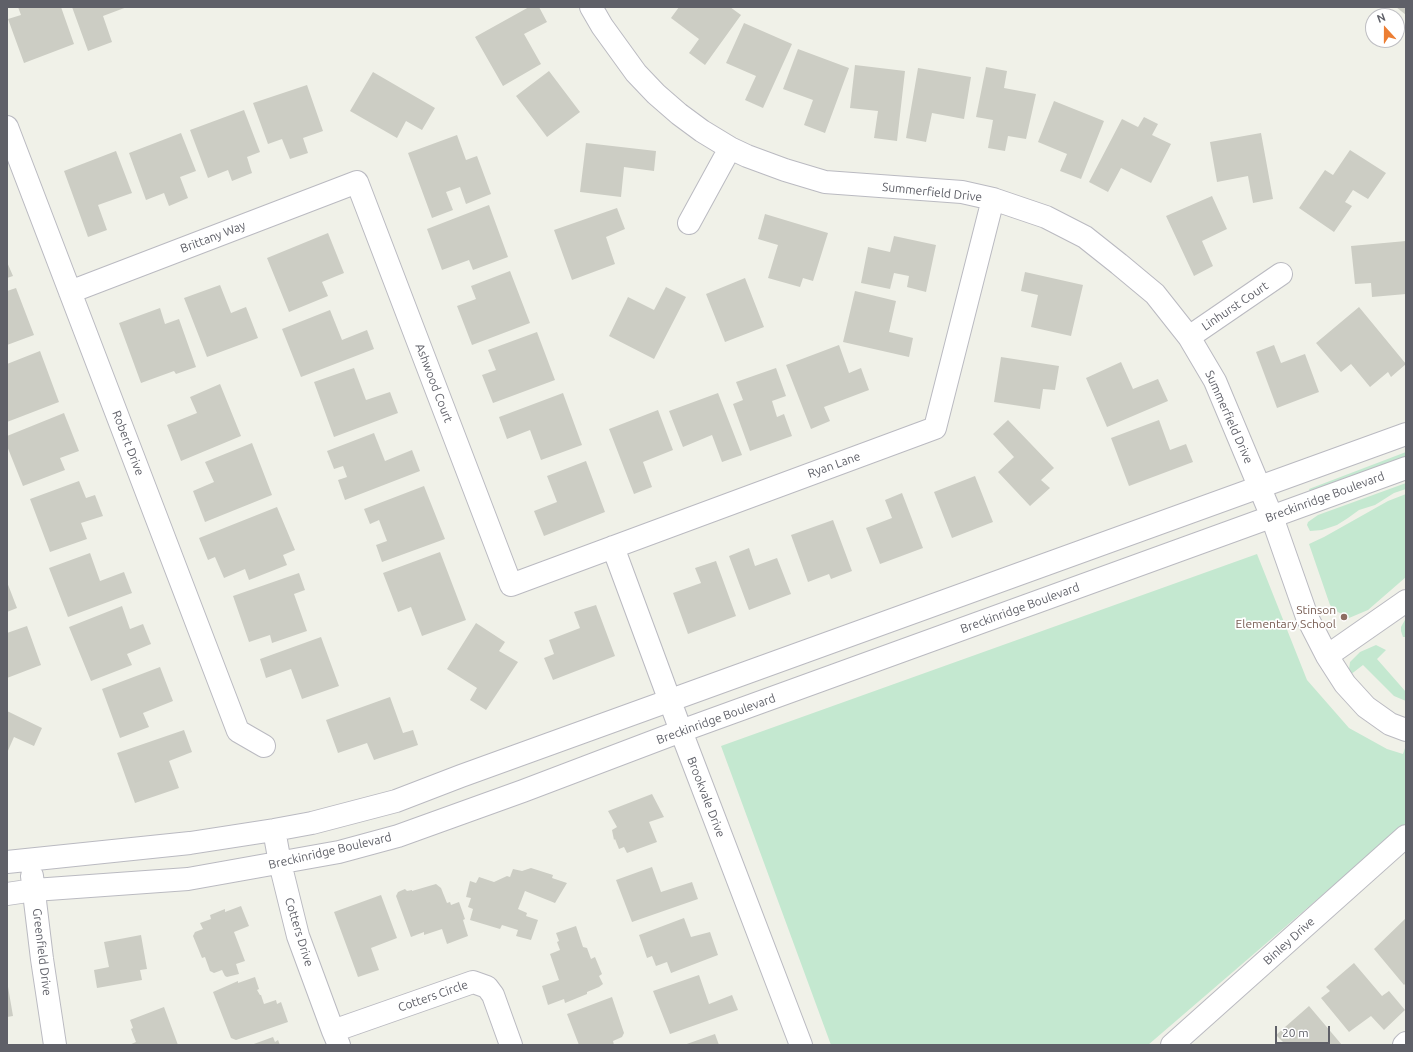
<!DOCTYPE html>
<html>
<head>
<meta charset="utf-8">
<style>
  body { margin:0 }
  #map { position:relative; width:1413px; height:1052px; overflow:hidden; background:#f0f1e8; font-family:Ubuntu,sans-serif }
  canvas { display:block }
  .frame { position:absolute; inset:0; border:8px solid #5f6068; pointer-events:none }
  .north { position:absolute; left:1365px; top:8px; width:40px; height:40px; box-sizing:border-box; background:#fff; border:1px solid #bfbfc3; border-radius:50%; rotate:339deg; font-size:11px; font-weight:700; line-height:16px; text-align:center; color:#5f6068 }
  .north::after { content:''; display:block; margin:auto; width:14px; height:18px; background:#ec7e33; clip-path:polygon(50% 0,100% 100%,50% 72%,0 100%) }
  .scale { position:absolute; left:1275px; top:1026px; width:55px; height:18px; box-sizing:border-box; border:2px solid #5f6068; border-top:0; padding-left:5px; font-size:12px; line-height:14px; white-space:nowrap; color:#5f6068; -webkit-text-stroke:3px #fff; paint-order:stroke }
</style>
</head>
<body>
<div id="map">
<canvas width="1413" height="1052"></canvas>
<div class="frame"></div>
<div class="north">N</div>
<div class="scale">20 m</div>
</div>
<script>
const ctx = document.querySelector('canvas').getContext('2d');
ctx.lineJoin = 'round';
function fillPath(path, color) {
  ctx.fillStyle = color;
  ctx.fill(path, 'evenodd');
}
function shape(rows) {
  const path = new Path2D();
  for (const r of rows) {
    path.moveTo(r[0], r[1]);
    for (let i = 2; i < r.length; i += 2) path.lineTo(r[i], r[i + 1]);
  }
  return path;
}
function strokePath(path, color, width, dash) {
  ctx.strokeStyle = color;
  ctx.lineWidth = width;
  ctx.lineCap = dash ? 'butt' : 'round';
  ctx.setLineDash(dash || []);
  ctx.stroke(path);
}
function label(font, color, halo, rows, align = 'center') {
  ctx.font = font + ' Ubuntu,sans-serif';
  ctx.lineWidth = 3.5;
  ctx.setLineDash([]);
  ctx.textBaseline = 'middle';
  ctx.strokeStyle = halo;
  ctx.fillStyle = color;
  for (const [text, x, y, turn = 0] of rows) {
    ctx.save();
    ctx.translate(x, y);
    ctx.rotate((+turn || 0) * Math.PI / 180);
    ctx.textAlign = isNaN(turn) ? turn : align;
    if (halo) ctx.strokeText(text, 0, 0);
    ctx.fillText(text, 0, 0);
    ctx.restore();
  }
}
fillPath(shape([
  [1406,452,1406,457,1396,463,1311,495,1309,489],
  [1406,483,1406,489,1394,493,1375,505,1359,510,1348,518,1337,525,1322,530,1310,531,1307,525,1308,522,1318,515],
  [1406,494,1406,577,1368,610,1349,618,1338,612,1330,605,1309,544,1324,537,1388,501],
  [1257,554,1307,680,1349,728,1387,749,1403,754,1406,745,1406,823,1148,1045,831,1045,721,746],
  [1406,618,1406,637,1403,637,1401,631,1401,627],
  [1376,645,1386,650,1377,659,1406,692,1406,701,1394,696,1363,665,1350,675,1349,669,1350,662,1360,652]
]), '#c4e8d0');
fillPath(shape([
  [18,7,61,7,74,44,24,63,8,19,21,15],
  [72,7,127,7,103,16,112,42,88,51],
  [529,7,539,7,547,22,524,34,541,64,503,86,475,37],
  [679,7,730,7,741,15,705,65,689,53,699,39,671,18],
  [1396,7,1406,7,1406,15],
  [744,23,792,44,763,108,745,100,756,76,726,63],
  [798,49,849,68,825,133,804,125,813,100,783,89],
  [855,65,905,71,897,141,874,138,878,111,850,108],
  [986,67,1007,71,1004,88,1036,94,1026,139,1008,136,1005,151,988,148,993,120,976,117],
  [918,68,971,77,964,119,932,113,926,142,906,138],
  [549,71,580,112,547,137,516,96],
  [373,72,435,108,422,130,406,121,397,138,350,111],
  [307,85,323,131,303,138,308,153,290,159,282,139,268,144,253,103],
  [1054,101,1104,121,1081,179,1060,171,1067,154,1038,142],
  [244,110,260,152,247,157,252,173,232,181,228,170,208,178,190,130],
  [1144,117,1158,124,1152,135,1171,144,1151,183,1121,168,1108,192,1089,182,1122,119,1138,127],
  [181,133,196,171,180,177,188,198,169,206,164,193,146,200,129,153],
  [1261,133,1273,199,1253,203,1248,176,1217,182,1210,142],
  [457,135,466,160,477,156,491,194,466,204,460,187,446,192,453,210,432,218,408,153],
  [586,143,656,151,654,171,624,167,621,197,580,192],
  [1350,150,1386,173,1368,199,1353,190,1345,202,1352,206,1334,232,1299,208,1325,170,1333,175],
  [116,151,132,193,98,205,107,230,88,237,64,171],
  [1212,196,1227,229,1202,241,1213,266,1194,276,1166,216],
  [489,205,508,257,473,270,469,260,442,270,427,229],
  [617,208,625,229,606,237,615,264,572,280,554,230],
  [765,214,828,233,813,281,803,278,800,287,768,278,778,245,758,239],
  [328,233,344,273,322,282,328,296,289,312,267,258],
  [894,236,936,245,926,292,907,287,909,276,894,273,890,289,861,283,868,247,890,252],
  [1406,241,1406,294,1372,297,1371,283,1355,284,1351,246],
  [7,262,13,276,7,278],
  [510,271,530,323,472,345,457,306,476,299,471,286],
  [1025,272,1083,285,1071,336,1031,327,1038,295,1021,291],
  [745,278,764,327,725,342,706,294],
  [220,285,231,313,246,307,258,338,207,357,184,298],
  [666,287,686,297,654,359,609,336,628,297,654,310],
  [16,288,34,335,7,345,7,291],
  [855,291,896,301,889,332,913,338,909,357,843,342],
  [1359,307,1406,364,1391,377,1388,372,1370,387,1351,364,1341,372,1316,343],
  [160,308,165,324,179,319,196,367,176,374,174,371,141,383,119,323],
  [330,310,342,340,367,330,374,349,301,377,282,329],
  [537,332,555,380,493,403,482,375,496,370,488,350],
  [839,345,849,373,861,368,869,390,824,407,830,421,811,429,786,365],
  [1274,345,1281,363,1305,354,1319,392,1277,408,1256,352],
  [40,351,59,402,7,422,7,364],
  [1001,357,1059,366,1055,390,1043,389,1040,409,994,402],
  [1121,362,1133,389,1158,379,1168,401,1107,427,1086,378],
  [354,368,366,400,390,392,398,413,334,437,314,382],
  [776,368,786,396,772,401,777,417,784,414,792,436,750,451,733,404,743,400,736,382],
  [220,384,241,436,181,461,167,425,197,413,190,397],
  [563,393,582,445,541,460,530,430,507,439,499,417],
  [718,393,742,455,722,462,712,435,683,447,669,411],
  [658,410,673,450,643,462,652,487,634,494,609,429],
  [64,413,79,451,60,458,65,470,23,486,7,446,7,436],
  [1008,420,1054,468,1041,480,1050,488,1030,506,998,472,1014,457,993,434],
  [1159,420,1170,450,1186,444,1193,462,1129,486,1111,438],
  [374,433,385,461,412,450,420,471,345,500,338,480,347,477,343,466,334,469,327,451],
  [252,443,272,495,205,522,193,491,214,482,205,462],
  [586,461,605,512,544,536,534,511,557,502,547,476],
  [975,476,993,522,952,538,934,492],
  [79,481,86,498,95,495,103,516,81,523,87,539,50,552,30,499],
  [424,486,445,539,382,562,376,545,387,541,379,520,370,524,364,509],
  [902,493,923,548,880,564,866,528,892,518,885,500],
  [277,507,295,550,283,555,287,565,249,580,245,569,224,578,215,557,208,560,199,538],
  [833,520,852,571,831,579,829,574,808,582,791,535],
  [749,548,755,566,777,558,791,594,749,610,729,556],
  [440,552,466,620,422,636,411,607,398,612,383,573],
  [90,553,100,581,124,572,132,593,68,617,49,568],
  [716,561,736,616,688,634,673,593,701,583,695,568],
  [299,573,305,590,294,594,307,631,272,643,270,635,249,642,233,596],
  [7,582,17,608,7,612],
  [596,605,615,656,553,680,544,658,554,654,549,640,580,628,574,612],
  [122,606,130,629,143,624,151,644,127,654,132,665,91,681,69,627],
  [476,623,505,642,499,651,518,662,486,710,470,700,477,688,447,669],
  [27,626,41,665,7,678,7,633],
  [321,637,339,686,302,699,291,669,266,678,260,659],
  [160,667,173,701,143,713,149,727,120,738,102,689],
  [390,697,403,733,413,730,418,745,374,760,367,743,338,753,326,720],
  [7,711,42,728,34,746,14,737,7,753],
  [184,730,192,752,169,761,179,788,135,803,117,753],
  [652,794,664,817,649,822,657,842,627,853,624,847,619,849,615,839,614,840,612,830,617,827,608,811],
  [652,867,661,892,692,882,698,899,632,922,616,880],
  [531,868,553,875,552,878,567,883,555,903,525,891,518,909,527,913,526,916,538,920,531,940,516,936,518,930,502,925,500,929,470,920,473,909,468,907,471,898,466,897,470,881,476,883,479,877,494,882,507,876,510,877,513,869,522,871],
  [436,884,441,888,447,903,450,902,451,905,459,902,465,919,463,920,468,936,447,944,442,929,424,935,424,932,411,937,396,896,398,892,405,889,407,891,412,890,412,891],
  [381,895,397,938,371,948,379,970,358,977,334,912],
  [241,906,249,926,234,932,245,961,236,964,239,974,227,977,225,976,222,970,214,973,210,971,205,957,202,958,193,936,195,932,203,929,200,923,211,919,210,915,225,909,225,912],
  [684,918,691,937,710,932,718,955,671,973,667,962,656,966,652,956,647,958,639,935],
  [1406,918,1406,983,1404,985,1374,949],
  [576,926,583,947,587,948,591,959,595,957,602,974,599,976,603,984,599,987,587,992,587,994,565,1003,564,999,548,1005,542,986,559,980,550,954,560,950,557,942,559,941,556,933],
  [141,935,147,969,140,970,142,980,97,988,94,970,109,967,104,942],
  [1354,963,1382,996,1389,991,1405,1010,1384,1030,1371,1016,1349,1032,1321,998,1330,991,1326,987],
  [699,975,709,1004,732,995,738,1010,670,1034,653,991],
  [255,977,259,989,257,990,260,995,261,995,264,1004,276,1000,277,1004,281,1002,288,1022,236,1040,231,1038,213,992,238,981,238,983],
  [7,981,13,1016,7,1017],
  [612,997,624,1033,622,1037,613,1041,614,1045,579,1045,567,1014],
  [1309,1006,1342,1045,1286,1045,1276,1035],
  [164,1007,178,1045,129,1045,136,1042,131,1029,133,1028,130,1020],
  [715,1034,719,1045,684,1045],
  [273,1037,275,1042,278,1040,280,1045,251,1045]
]), '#cccdc4');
const minor = shape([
  [591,7,602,26,636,73,656,94,679,114,702,131,730,148,747,156,785,170,825,182,962,192,993,199,1046,217,1085,237,1119,264,1155,294,1189,337,1215,381,1272,517,1307,617,1327,656,1345,684,1366,707,1390,724,1406,730],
  [7,127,238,731,264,746],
  [689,223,730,148],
  [70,292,357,182,511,585,935,428,993,199],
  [1189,337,1281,274],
  [613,547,681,731,801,1045],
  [1327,656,1406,601],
  [274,830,280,863,298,936,333,1031],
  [7,862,190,843,274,830,312,823,396,801,461,776,1406,434],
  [32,876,42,959,55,1045],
  [7,894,34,890,188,879,339,852,398,836,523,791,681,731,1406,468],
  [339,1045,333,1031,473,982,487,987,493,995,511,1045],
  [1172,1045,1406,836],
  [1404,1045,1406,1043]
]);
strokePath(minor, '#babac1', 24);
strokePath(minor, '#fff', 22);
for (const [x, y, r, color] of [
  [1344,617,4,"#8d6e63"]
]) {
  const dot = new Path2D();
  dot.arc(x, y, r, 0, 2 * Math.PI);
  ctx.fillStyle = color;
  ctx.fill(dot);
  strokePath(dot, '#fff', 1.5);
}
label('12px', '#5f6068', '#fff', [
  ["Summerfield Drive",932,192,6],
  ["Brittany Way",213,237,-21],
  ["Linhurst Court",1235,306,-34],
  ["Ashwood Court",434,383,69],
  ["Summerfield Drive",1229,417,66],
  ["Robert Drive",128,443,69],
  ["Ryan Lane",834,465,-20],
  ["Breckinridge Boulevard",1325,497,-20],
  ["Breckinridge Boulevard",1020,608,-20],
  ["Breckinridge Boulevard",716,719,-20],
  ["Brookvale Drive",706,797,69],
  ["Breckinridge Boulevard",330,851,-13],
  ["Cotters Drive",299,932,73],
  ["Binley Drive",1289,941,-42],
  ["Greenfield Drive",42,952,83],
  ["Cotters Circle",433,996,-19]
]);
label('12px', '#785e54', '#fff', [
  ["Stinson",1336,610],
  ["Elementary School",1336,624]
], 'right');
</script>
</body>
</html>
